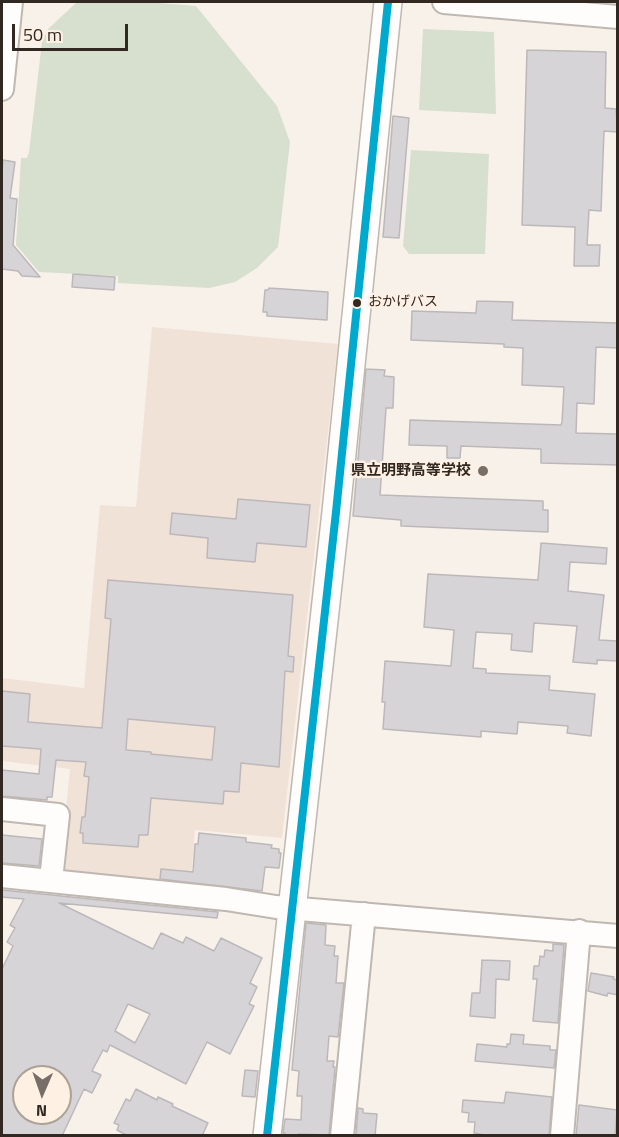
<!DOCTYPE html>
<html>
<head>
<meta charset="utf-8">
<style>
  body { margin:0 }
  #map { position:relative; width:619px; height:1137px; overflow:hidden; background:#f8f1ea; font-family:"Titillium Web",sans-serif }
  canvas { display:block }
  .frame { position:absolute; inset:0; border:3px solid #302821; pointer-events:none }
  .north { position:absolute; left:12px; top:1065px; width:60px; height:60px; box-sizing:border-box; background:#fef1e4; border:2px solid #aca196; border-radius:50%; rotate:182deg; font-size:16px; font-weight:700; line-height:24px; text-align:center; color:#302821 }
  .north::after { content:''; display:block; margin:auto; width:21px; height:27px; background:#766e67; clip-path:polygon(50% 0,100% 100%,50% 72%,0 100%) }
  .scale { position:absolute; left:12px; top:24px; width:116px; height:27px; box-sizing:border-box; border:3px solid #302821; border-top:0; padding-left:8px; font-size:18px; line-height:21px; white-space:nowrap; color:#302821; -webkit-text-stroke:4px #fef1e4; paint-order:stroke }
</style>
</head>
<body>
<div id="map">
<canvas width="619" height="1137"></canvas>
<div class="frame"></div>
<div class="north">N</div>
<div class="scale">50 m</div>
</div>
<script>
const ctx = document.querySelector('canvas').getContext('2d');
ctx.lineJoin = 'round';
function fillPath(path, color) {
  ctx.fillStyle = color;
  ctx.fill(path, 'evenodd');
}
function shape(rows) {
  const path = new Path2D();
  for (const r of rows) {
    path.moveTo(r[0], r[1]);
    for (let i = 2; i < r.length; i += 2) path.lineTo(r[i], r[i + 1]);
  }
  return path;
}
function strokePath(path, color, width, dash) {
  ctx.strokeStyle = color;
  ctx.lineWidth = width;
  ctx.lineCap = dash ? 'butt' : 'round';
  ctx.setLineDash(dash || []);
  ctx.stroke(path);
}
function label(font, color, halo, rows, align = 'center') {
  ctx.font = font + ' "Titillium Web","Noto Sans JP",sans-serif';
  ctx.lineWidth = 4.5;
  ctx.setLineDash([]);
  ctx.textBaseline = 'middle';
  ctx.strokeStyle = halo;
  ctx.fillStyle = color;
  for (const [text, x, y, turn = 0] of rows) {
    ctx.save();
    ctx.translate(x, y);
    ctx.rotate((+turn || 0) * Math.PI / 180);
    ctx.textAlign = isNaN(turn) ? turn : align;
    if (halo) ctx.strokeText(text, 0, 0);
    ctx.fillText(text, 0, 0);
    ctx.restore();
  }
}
fillPath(shape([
  [152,327,338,344,282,838,195,830,190,890,59,876,70,769,2,761,2,678,84,688,100,505,136,507]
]), '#f1e2d8');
fillPath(shape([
  [77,2,146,2,196,6,277,106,290,142,278,247,257,268,235,282,209,288,118,283,118,276,39,272,16,245,21,158,27,158,29,152,42,42,48,29],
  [423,29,494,32,496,114,419,110],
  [411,150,489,154,485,254,409,254,403,246]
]), '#d7dfce');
const building = shape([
  [527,50,606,52,605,108,616,109,618,132,604,131,601,211,589,210,587,245,600,245,599,266,574,266,575,227,522,225,527,50],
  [393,116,409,118,399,238,383,237,393,116],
  [3,160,15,162,10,198,17,199,13,245,40,277,22,276,18,271,2,269,2,173,3,160],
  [73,274,115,277,114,290,72,287,73,274],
  [269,288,328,292,327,320,267,316,267,312,263,312,265,290,268,290,269,288],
  [477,301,513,302,512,320,618,323,618,348,596,347,594,404,577,403,576,433,618,434,618,465,541,463,541,449,513,448,461,446,460,458,447,458,447,446,409,445,410,420,561,425,562,422,564,387,522,385,523,348,504,347,504,344,411,340,412,311,476,313,477,301],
  [366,369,385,370,384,376,394,377,393,408,386,408,380,495,543,501,543,510,548,510,548,532,401,526,401,520,353,516,366,369],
  [238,499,310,505,306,547,257,543,255,562,207,558,208,538,170,534,172,513,236,519,238,499],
  [541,543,607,548,606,564,570,562,568,591,604,595,599,640,618,641,618,661,597,660,597,664,573,662,577,626,534,623,532,652,511,650,512,634,476,632,473,668,486,669,486,673,550,676,549,690,595,694,591,736,567,733,568,726,518,722,517,734,481,731,481,737,383,729,385,702,382,702,385,661,451,666,454,630,424,627,428,574,538,580,541,543],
  [108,580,293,595,288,656,294,657,293,672,285,671,279,767,241,763,239,792,224,791,223,804,151,798,148,835,139,835,138,847,83,843,83,833,80,833,82,817,85,817,89,777,84,776,86,762,56,760,52,797,47,797,47,800,2,796,2,770,39,774,41,749,2,746,2,691,30,694,28,722,102,728,111,619,105,618,108,580],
  [128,719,215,727,212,760,151,754,151,752,126,750,128,719],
  [199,833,246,838,246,842,272,845,271,848,279,849,279,853,281,853,279,868,265,867,262,891,160,879,161,869,193,872,195,844,198,844,199,833],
  [2,835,42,839,39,866,2,863,2,835],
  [2,890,218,912,217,918,59,903,153,949,161,933,183,943,186,937,214,951,221,938,262,958,250,983,257,987,249,1004,254,1006,230,1054,207,1042,186,1084,110,1045,107,1052,103,1050,92,1071,101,1075,92,1093,84,1089,62,1136,2,1136,2,969,13,946,7,942,15,928,10,925,24,899,2,897,2,890],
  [128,1004,150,1014,135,1043,115,1031,128,1004],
  [24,1077,60,1077,60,1113,24,1113,24,1077],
  [306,923,326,925,325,945,335,946,334,956,338,956,336,983,344,983,338,1037,329,1036,327,1061,334,1061,333,1067,335,1067,329,1135,298,1134,298,1136,285,1136,285,1133,283,1133,285,1119,301,1120,302,1096,297,1096,299,1071,292,1070,306,923],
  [553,944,564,945,558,1023,533,1021,537,979,533,979,534,966,539,966,540,956,544,957,545,950,553,951,553,944],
  [482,960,510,961,509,980,496,979,495,1018,470,1016,472,993,480,993,482,960],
  [591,973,614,977,613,979,618,980,618,995,608,993,607,996,588,991,591,973],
  [511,1034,524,1035,523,1044,550,1046,550,1050,556,1050,554,1068,475,1061,477,1044,507,1047,507,1044,510,1044,511,1034],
  [245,1070,258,1071,255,1097,242,1096,245,1070],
  [136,1089,157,1100,158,1097,173,1104,172,1106,208,1123,202,1136,128,1136,117,1130,119,1125,114,1123,126,1099,130,1101,136,1089],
  [506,1092,552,1097,549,1136,489,1136,474,1133,475,1122,468,1122,469,1113,462,1112,463,1100,504,1103,506,1092],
  [579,1105,617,1110,615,1136,576,1136,579,1105],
  [358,1108,363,1109,363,1113,377,1114,375,1136,356,1136,358,1108]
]);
fillPath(building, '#d7d4d7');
strokePath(building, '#bcb8ba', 1.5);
const minor = shape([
  [444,2,618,17],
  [2,89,11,2],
  [2,809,58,815,51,880],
  [2,876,226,899,276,907,618,936],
  [342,1136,364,914],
  [562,1136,579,931]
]);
const major = shape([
  [267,1136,336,512,388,2]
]);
strokePath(minor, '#bfb8b1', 26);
strokePath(major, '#bfb8b1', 30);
strokePath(minor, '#fefdfc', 22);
strokePath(major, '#fefdfc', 27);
strokePath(shape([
  [267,1136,336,512,388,2]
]), '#00a9ce', 8);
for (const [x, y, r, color] of [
  [357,303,5,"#302821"],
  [483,471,6,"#766e67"]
]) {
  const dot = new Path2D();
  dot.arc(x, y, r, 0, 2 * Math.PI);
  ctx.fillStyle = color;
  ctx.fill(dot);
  strokePath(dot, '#fef1e4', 2);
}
label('14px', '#302821', '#fef1e4', [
  ["おかげバス",368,303]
], 'left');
label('bold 15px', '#302821', '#fef1e4', [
  ["県立明野高等学校",471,471]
], 'right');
</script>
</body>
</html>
